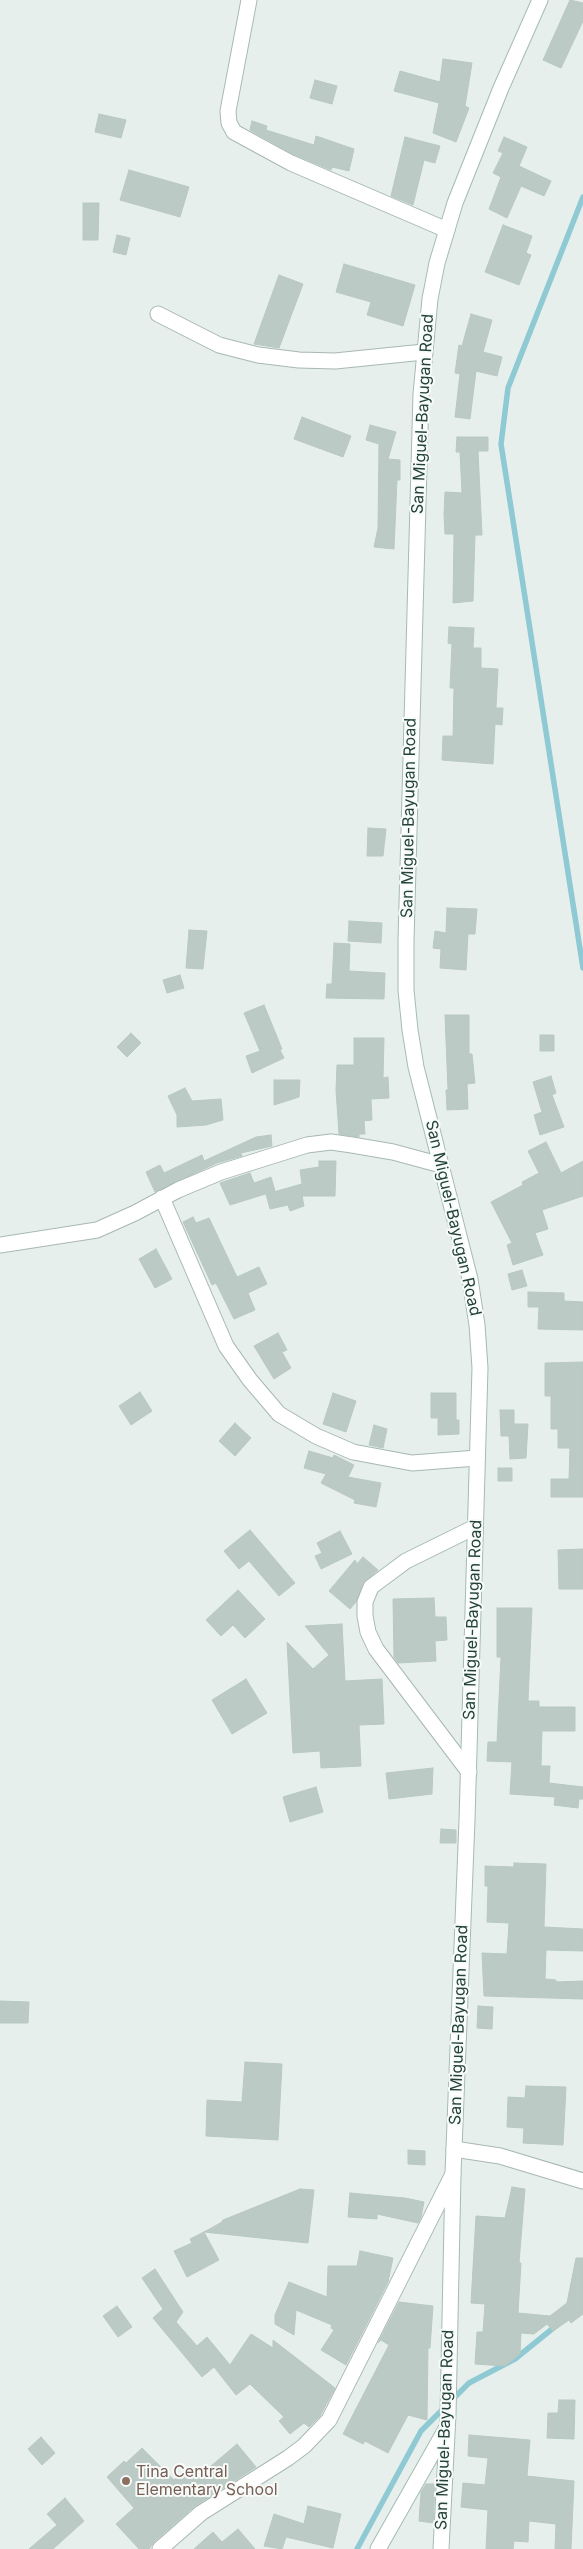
<!DOCTYPE html>
<html>
<head>
<meta charset="utf-8">
<style>
  body { margin:0 }
  canvas { display:block; background:#e6efeb }
</style>
</head>
<body>
<canvas width="583" height="2549"></canvas>
<script>
const ctx = document.querySelector('canvas').getContext('2d');
ctx.lineJoin = 'round';
function shape(rows) {
  const path = new Path2D();
  for (const r of rows) {
    path.moveTo(r[0], r[1]);
    for (let i = 2; i < r.length; i += 2) path.lineTo(r[i], r[i + 1]);
  }
  return path;
}
function strokePath(path, color, width, dash) {
  ctx.strokeStyle = color;
  ctx.lineWidth = width;
  ctx.lineCap = dash ? 'butt' : 'round';
  ctx.setLineDash(dash || []);
  ctx.stroke(path);
}
function fillPath(path, color) {
  ctx.fillStyle = color;
  ctx.fill(path, 'evenodd');
}
function label(font, color, halo, rows, align = 'center') {
  ctx.font = font + ' Inter,sans-serif';
  ctx.lineWidth = 4;
  ctx.setLineDash([]);
  ctx.textBaseline = 'middle';
  ctx.strokeStyle = halo;
  ctx.fillStyle = color;
  for (const [text, x, y, turn = 0] of rows) {
    ctx.save();
    ctx.translate(x, y);
    ctx.rotate((+turn || 0) * Math.PI / 180);
    ctx.textAlign = isNaN(turn) ? turn : align;
    if (halo) ctx.strokeText(text, 0, 0);
    ctx.fillText(text, 0, 0);
    ctx.restore();
  }
}
strokePath(shape([
  [583,197,508,388,501,444,583,968],
  [451,2401,469,2383,515,2359,557,2325],
  [357,2549,421,2431,445,2407]
]), '#8ec9d4', 5.5);
const building = shape([
  [570,0,583,3,583,21,561,68,543,60,570,0],
  [443,59,472,63,465,106,469,108,456,142,433,133,439,103,394,91,400,71,440,82,443,59],
  [315,80,337,86,332,104,310,98,315,80],
  [99,114,126,120,121,138,95,132,99,114],
  [252,121,267,126,266,130,314,145,316,136,354,149,349,171,332,167,331,170,295,155,250,130,252,121],
  [405,137,440,146,435,163,424,160,413,205,391,196,405,137],
  [504,137,527,147,519,166,551,181,544,196,521,186,507,218,489,209,501,177,493,173,503,153,498,151,504,137],
  [129,170,189,187,180,217,120,200,129,170],
  [83,203,99,203,98,240,83,240,83,203],
  [503,225,532,236,526,253,531,255,519,285,485,272,503,225],
  [117,235,130,238,126,255,113,252,117,235],
  [344,264,415,285,403,326,367,315,371,302,336,292,344,264],
  [279,275,303,284,279,348,254,344,279,275],
  [471,314,492,320,483,352,502,357,497,376,476,371,470,419,455,417,460,374,455,373,459,345,462,346,471,314],
  [302,417,351,436,343,457,294,439,302,417],
  [370,425,396,432,388,459,400,460,400,480,397,480,394,549,374,547,378,528,379,444,366,440,370,425],
  [457,437,488,437,488,451,478,451,482,535,475,535,473,601,453,603,454,534,445,534,444,515,445,492,462,493,460,452,456,452,457,437],
  [449,627,474,628,473,648,481,648,481,668,498,669,496,708,503,708,502,725,495,724,493,764,442,760,443,736,453,736,454,688,450,688,452,644,448,643,449,627],
  [368,828,386,829,383,856,367,856,368,828],
  [447,908,477,909,475,934,468,934,466,970,440,968,441,949,433,948,435,931,446,933,447,908],
  [349,921,382,923,381,943,348,941,349,921],
  [189,930,207,931,203,969,186,968,189,930],
  [334,943,350,944,349,971,385,973,384,999,326,998,327,984,332,984,334,943],
  [180,975,184,988,167,993,163,980,180,975],
  [264,1005,282,1049,280,1050,284,1058,252,1073,246,1056,260,1051,244,1013,264,1005],
  [445,1015,469,1015,469,1054,472,1054,475,1083,467,1084,468,1109,447,1110,446,1090,448,1090,445,1015],
  [131,1033,141,1043,127,1057,117,1047,131,1033],
  [540,1035,554,1035,554,1051,540,1051,540,1035],
  [354,1038,384,1038,383,1078,388,1077,389,1098,371,1099,372,1120,364,1121,365,1134,359,1134,359,1137,339,1134,336,1090,337,1065,354,1065,354,1038],
  [551,1076,556,1093,552,1095,564,1127,540,1135,534,1115,542,1112,533,1082,551,1076],
  [274,1080,300,1080,299,1097,274,1105,274,1080],
  [185,1088,192,1101,221,1099,223,1120,206,1125,177,1127,177,1115,168,1096,185,1088],
  [271,1135,272,1146,241,1153,242,1156,217,1163,155,1192,146,1172,160,1165,164,1173,202,1155,204,1161,256,1137,271,1135],
  [546,1142,561,1173,583,1161,583,1196,542,1210,548,1229,535,1233,543,1255,513,1265,507,1245,512,1243,491,1202,523,1185,522,1182,539,1173,528,1151,546,1142],
  [319,1161,336,1161,335,1196,302,1196,304,1206,290,1211,288,1205,270,1209,266,1194,302,1184,300,1170,319,1167,319,1161],
  [250,1173,254,1183,271,1177,275,1191,230,1205,220,1183,250,1173],
  [193,1217,196,1223,209,1218,237,1277,259,1267,267,1284,248,1293,255,1310,234,1319,216,1283,212,1285,183,1222,193,1217],
  [156,1249,172,1279,155,1288,139,1259,156,1249],
  [522,1270,527,1286,512,1290,508,1274,522,1270],
  [528,1292,564,1293,564,1301,583,1302,583,1330,538,1329,539,1307,528,1307,528,1292],
  [278,1333,287,1350,282,1352,291,1368,274,1379,254,1346,278,1333],
  [583,1362,583,1497,551,1497,551,1479,569,1479,570,1448,558,1448,558,1429,551,1429,551,1396,545,1396,545,1363,583,1362],
  [140,1392,152,1411,131,1425,119,1406,140,1392],
  [333,1393,356,1401,346,1432,323,1424,333,1393],
  [431,1393,456,1393,456,1420,459,1420,459,1434,438,1435,438,1418,431,1418,431,1393],
  [500,1410,514,1410,514,1424,528,1424,526,1458,510,1459,509,1436,501,1436,500,1410],
  [235,1423,251,1438,235,1456,219,1441,235,1423],
  [374,1425,387,1429,383,1448,369,1445,374,1425],
  [309,1451,333,1458,334,1455,354,1465,348,1477,381,1483,376,1507,354,1503,355,1500,321,1483,326,1474,304,1468,309,1451],
  [498,1468,512,1468,512,1481,498,1481,498,1468],
  [250,1530,295,1583,279,1596,249,1561,239,1569,224,1551,250,1530],
  [340,1531,352,1554,321,1569,315,1556,322,1553,317,1543,340,1531],
  [583,1549,583,1589,559,1589,558,1550,583,1549],
  [363,1557,378,1570,363,1583,356,1602,350,1609,329,1591,355,1560,357,1564,363,1557],
  [238,1590,265,1619,245,1638,233,1625,221,1636,206,1620,238,1590],
  [434,1598,435,1617,446,1617,447,1640,435,1641,436,1661,398,1663,394,1657,393,1599,434,1598],
  [497,1608,532,1608,528,1701,539,1701,539,1707,575,1707,575,1731,542,1731,541,1766,550,1766,549,1783,583,1787,583,1799,579,1799,578,1808,554,1805,555,1797,510,1794,512,1762,487,1761,488,1742,497,1742,501,1657,497,1657,497,1608],
  [342,1624,345,1681,382,1679,384,1724,359,1725,361,1766,321,1768,320,1751,293,1753,287,1642,313,1669,329,1655,305,1626,342,1624],
  [246,1679,267,1713,232,1734,212,1700,246,1679],
  [433,1768,432,1794,389,1799,386,1773,433,1768],
  [316,1787,323,1812,290,1822,283,1797,316,1787],
  [441,1829,456,1830,456,1843,440,1843,441,1829],
  [514,1863,546,1864,544,1927,583,1929,583,1951,546,1950,545,1979,556,1980,556,1982,583,1981,583,1999,484,1996,482,1953,507,1954,509,1923,487,1922,488,1886,485,1886,485,1866,514,1867,514,1863],
  [0,2001,29,2002,28,2023,0,2023,0,2001],
  [478,2006,493,2007,492,2029,477,2028,478,2006],
  [245,2062,282,2064,278,2140,206,2136,207,2100,242,2102,245,2062],
  [526,2086,566,2087,563,2145,523,2143,524,2128,507,2127,508,2097,525,2098,526,2086],
  [408,2150,425,2151,425,2165,408,2164,408,2150],
  [512,2187,525,2189,519,2263,521,2263,518,2313,550,2316,567,2303,576,2258,583,2258,583,2314,571,2323,569,2320,553,2331,547,2324,534,2334,521,2333,520,2354,505,2366,475,2364,477,2332,483,2332,485,2304,471,2303,476,2216,505,2218,512,2187],
  [300,2189,314,2190,308,2243,204,2232,222,2222,223,2220,300,2189],
  [350,2193,405,2198,424,2202,421,2217,418,2223,377,2214,377,2219,348,2217,350,2193],
  [204,2232,219,2260,187,2277,174,2251,192,2243,190,2239,204,2232],
  [360,2251,393,2258,388,2282,346,2365,321,2350,334,2330,331,2328,332,2325,296,2310,294,2335,275,2324,275,2315,289,2282,327,2297,328,2266,357,2266,360,2251],
  [155,2269,183,2312,176,2322,197,2346,207,2337,230,2365,251,2334,273,2348,273,2340,335,2388,320,2416,309,2427,304,2423,290,2434,279,2421,284,2417,250,2384,236,2395,214,2367,202,2377,153,2318,163,2309,142,2278,155,2269],
  [399,2302,433,2306,430,2348,428,2348,427,2420,408,2415,388,2453,365,2441,363,2444,343,2434,389,2345,381,2340,378,2343,399,2302],
  [117,2306,132,2327,118,2337,103,2316,117,2306],
  [559,2400,575,2400,574,2439,547,2438,548,2413,558,2413,559,2400],
  [469,2435,530,2440,527,2476,574,2481,571,2549,555,2549,556,2524,529,2521,528,2542,514,2541,513,2549,486,2549,488,2510,461,2507,463,2483,485,2485,488,2458,468,2456,469,2435],
  [41,2437,55,2453,42,2465,28,2449,41,2437],
  [237,2444,256,2467,195,2506,154,2542,149,2549,139,2549,116,2524,134,2508,107,2477,124,2461,126,2463,142,2448,174,2480,189,2467,198,2477,237,2444],
  [426,2484,435,2484,433,2523,419,2521,421,2492,426,2484],
  [65,2498,84,2521,53,2549,29,2549,57,2525,47,2514,65,2498],
  [308,2506,341,2514,333,2548,286,2537,282,2549,264,2546,274,2514,304,2524,308,2506],
  [238,2529,255,2549,194,2549,213,2532,222,2542,238,2529]
]);
fillPath(building, '#bbcac4');
strokePath(building, '#b8c9c2', 1);
const street = shape([
  [249,0,228,111,229,123,234,132,291,163,447,230],
  [158,314,219,345,258,355,299,360,335,361,424,352],
  [162,1198,226,1346,250,1380,279,1414,316,1436,353,1452,412,1463,477,1458],
  [0,1245,97,1230,135,1213,178,1190,221,1172,307,1145,331,1142,352,1145,393,1152,441,1165],
  [469,1772,376,1649,368,1632,365,1616,365,1602,371,1587,406,1561,475,1527],
  [454,2149,500,2156,583,2181],
  [160,2549,201,2513,288,2458,304,2446,329,2420,453,2174]
]);
const secondary = shape([
  [378,2549,446,2429],
  [441,2549,448,2415,453,2174,467,1820,480,1368,477,1325,470,1279,416,1067,410,1030,406,990,406,940,421,394,430,299,437,263,455,203,501,88,540,0]
]);
strokePath(street, '#a8b8b2', 17);
strokePath(secondary, '#a4bbb3', 17);
strokePath(street, '#fff', 15);
strokePath(secondary, '#fff', 15);
for (const [x, y, r, color] of [
  [126,2481,5,"#8d6e63"]
]) {
  const dot = new Path2D();
  dot.arc(x, y, r, 0, 2 * Math.PI);
  ctx.fillStyle = color;
  ctx.fill(dot);
  strokePath(dot, '#f7fbf9', 2);
}
label('16px', '#24423a', '#f7fbf9', [
  ["San Miguel-Bayugan Road",423,414,-87],
  ["San Miguel-Bayugan Road",409,818,-89],
  ["San Miguel-Bayugan Road",453,1218,77],
  ["San Miguel-Bayugan Road",473,1620,-88],
  ["San Miguel-Bayugan Road",459,2025,-88],
  ["San Miguel-Bayugan Road",445,2430,-88]
]);
label('16px', '#785e54', '#f7fbf9', [
  ["Tina Central",136,2472],
  ["Elementary School",136,2490]
], 'left');
</script>
</body>
</html>
